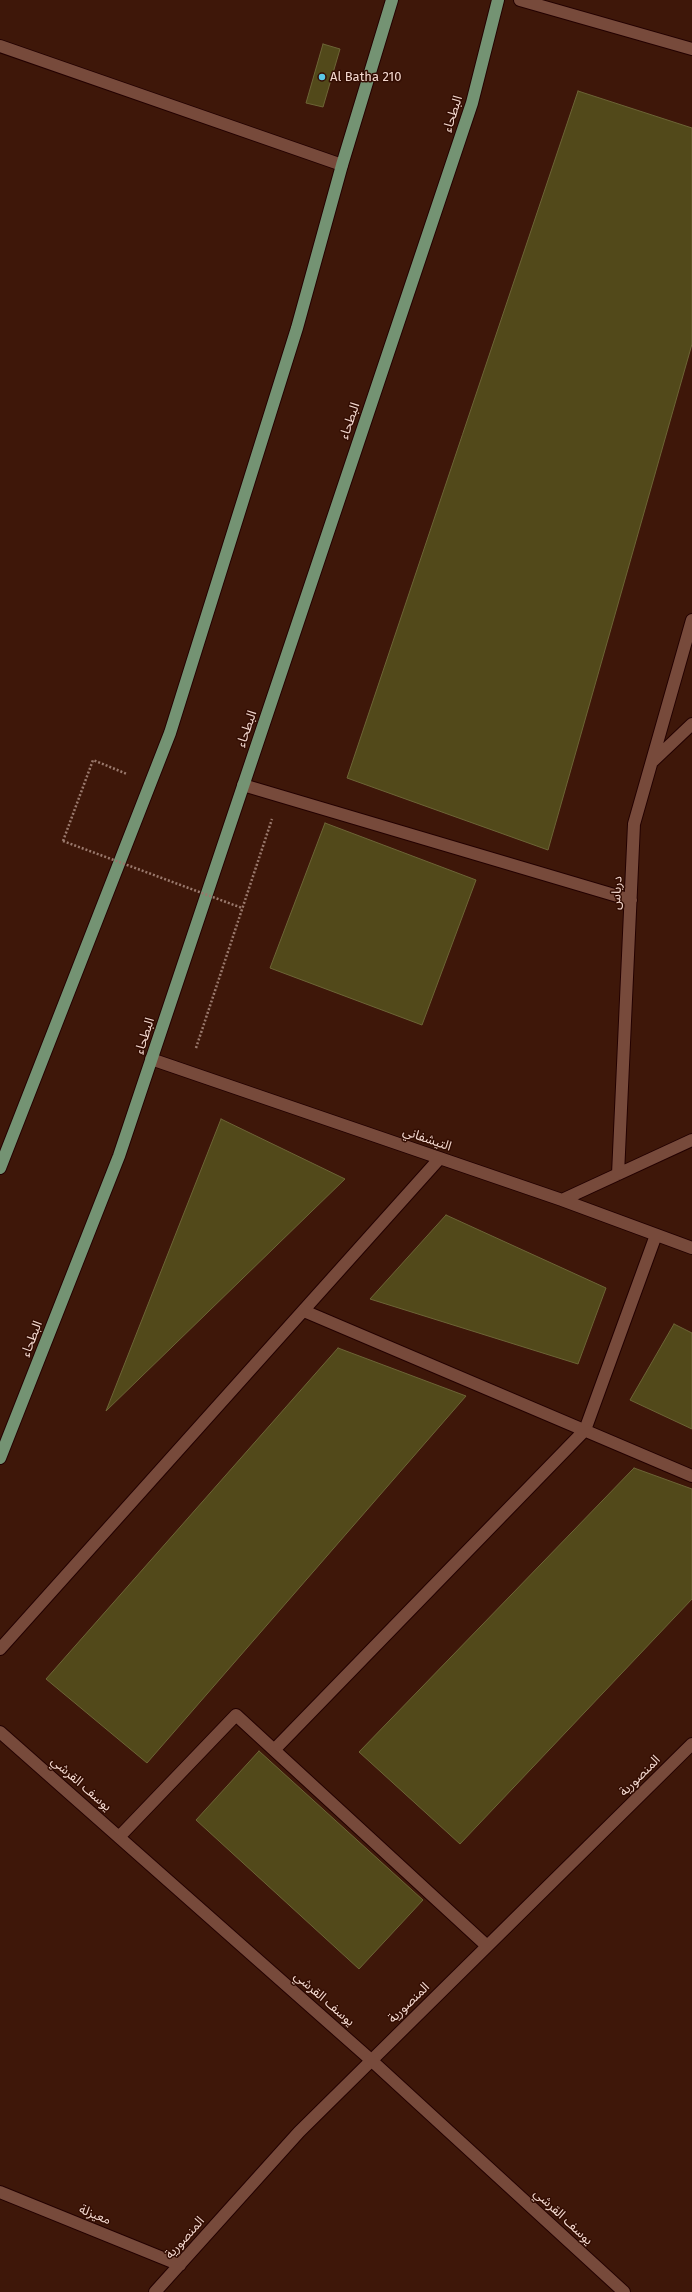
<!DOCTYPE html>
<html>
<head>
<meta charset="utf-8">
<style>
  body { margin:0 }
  canvas { display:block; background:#3e1709 }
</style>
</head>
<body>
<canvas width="692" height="2292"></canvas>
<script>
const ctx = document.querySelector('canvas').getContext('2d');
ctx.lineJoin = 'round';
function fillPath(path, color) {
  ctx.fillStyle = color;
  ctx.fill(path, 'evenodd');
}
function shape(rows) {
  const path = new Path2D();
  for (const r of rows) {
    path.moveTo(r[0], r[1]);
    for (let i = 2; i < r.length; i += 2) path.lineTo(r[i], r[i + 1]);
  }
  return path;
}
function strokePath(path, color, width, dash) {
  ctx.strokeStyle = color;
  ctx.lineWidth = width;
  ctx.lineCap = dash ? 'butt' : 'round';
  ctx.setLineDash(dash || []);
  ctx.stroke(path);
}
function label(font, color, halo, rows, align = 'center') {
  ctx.font = font + ' "Fira Sans","Noto Sans Arabic",sans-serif';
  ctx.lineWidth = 3;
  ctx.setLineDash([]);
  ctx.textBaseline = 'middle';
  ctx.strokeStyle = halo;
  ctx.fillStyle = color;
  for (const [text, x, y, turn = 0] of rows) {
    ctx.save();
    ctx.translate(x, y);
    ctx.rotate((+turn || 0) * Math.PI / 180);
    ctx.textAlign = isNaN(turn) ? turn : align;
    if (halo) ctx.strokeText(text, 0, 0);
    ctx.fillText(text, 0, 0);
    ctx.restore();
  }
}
const building = shape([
  [323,44,340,49,323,107,306,103,323,44],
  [578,91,692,128,692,344,548,850,347,778,578,91],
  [325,823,476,880,422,1025,270,968,325,823],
  [221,1119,345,1179,106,1411,221,1119],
  [446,1215,606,1288,578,1364,370,1299,446,1215],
  [674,1324,692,1333,692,1429,630,1400,674,1324],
  [338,1348,466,1396,147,1763,46,1679,338,1348],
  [634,1468,692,1489,692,1599,460,1844,359,1752,634,1468],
  [259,1751,423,1900,359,1969,196,1820,259,1751]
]);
fillPath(building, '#52491a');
strokePath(building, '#6c6436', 1);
const minor = shape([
  [520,0,692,49],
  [0,46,342,165],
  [652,762,692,724],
  [243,785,631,900],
  [151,1059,562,1200,692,1248],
  [618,1174,634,824,692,620],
  [562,1200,692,1140],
  [304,1311,692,1476],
  [0,1649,440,1158],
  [0,1732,371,2060,624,2292],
  [274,1750,585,1430,656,1235],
  [119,1837,236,1715,487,1946],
  [0,2192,180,2265],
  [155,2292,299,2132,692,1744]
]);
const major = shape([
  [0,1168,170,733,297,328,342,165,392,0],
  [0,1458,119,1156,472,103,498,0]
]);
strokePath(minor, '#230100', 14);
strokePath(major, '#230100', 14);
strokePath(shape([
  [63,841,93,760,127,774],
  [196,1048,272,819]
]), '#9a796d', 2.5, [2, 2]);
strokePath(minor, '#774a3b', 12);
strokePath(major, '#749373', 12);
strokePath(shape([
  [63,841,242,908]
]), '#9a796d', 2.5, [2, 2]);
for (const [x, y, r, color] of [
  [322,77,4,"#5bc8e6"]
]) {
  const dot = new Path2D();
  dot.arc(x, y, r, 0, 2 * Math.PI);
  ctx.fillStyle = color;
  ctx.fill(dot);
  strokePath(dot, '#330d02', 1.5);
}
label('13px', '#f4d9d0', '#330d02', [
  ["Al Batha 210",330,77]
], 'left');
label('13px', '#f4d9d0', '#330d02', [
  ["البطحاء",453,114,-72],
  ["البطحاء",350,421,-71],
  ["البطحاء",247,729,-71],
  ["درباس",617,893,-87],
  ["البطحاء",145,1036,-72],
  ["التيشفاني",427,1139,19],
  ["البطحاء",32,1339,-69],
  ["المنصورية",640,1776,-45],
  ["يوسف القرشي",81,1784,41],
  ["يوسف القرشي",324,1999,41],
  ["المنصورية",409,2003,-44],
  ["معيزلة",95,2215,22],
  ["يوسف القرشي",563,2217,43],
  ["المنصورية",185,2238,-48]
]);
</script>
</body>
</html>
